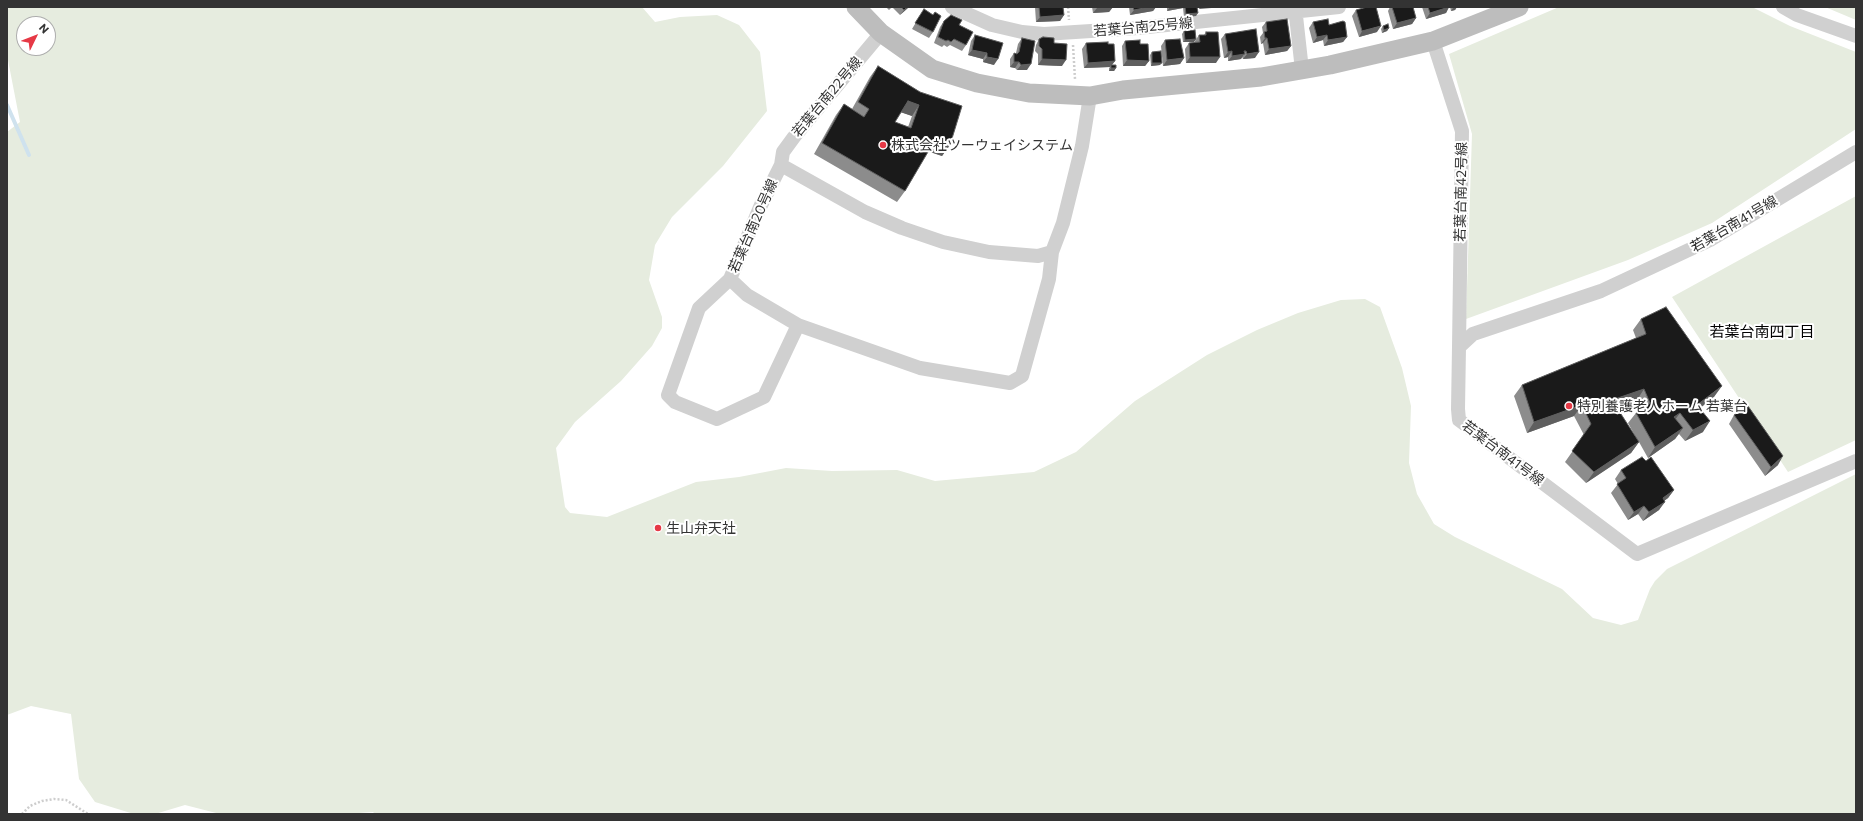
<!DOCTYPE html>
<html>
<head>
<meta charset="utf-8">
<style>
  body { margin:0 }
  #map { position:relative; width:1863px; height:821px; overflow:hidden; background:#fff; font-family:Commissioner,sans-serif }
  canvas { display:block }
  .frame { position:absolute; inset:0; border:8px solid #333; pointer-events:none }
  .north { position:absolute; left:16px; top:16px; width:40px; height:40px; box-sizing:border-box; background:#fff; border:1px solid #adadad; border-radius:50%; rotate:47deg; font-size:11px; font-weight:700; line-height:16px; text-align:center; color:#333 }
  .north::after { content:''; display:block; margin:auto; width:14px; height:18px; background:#e63946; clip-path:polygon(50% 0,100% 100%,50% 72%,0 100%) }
</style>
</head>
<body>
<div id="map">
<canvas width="1863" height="821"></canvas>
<div class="frame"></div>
<div class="north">N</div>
</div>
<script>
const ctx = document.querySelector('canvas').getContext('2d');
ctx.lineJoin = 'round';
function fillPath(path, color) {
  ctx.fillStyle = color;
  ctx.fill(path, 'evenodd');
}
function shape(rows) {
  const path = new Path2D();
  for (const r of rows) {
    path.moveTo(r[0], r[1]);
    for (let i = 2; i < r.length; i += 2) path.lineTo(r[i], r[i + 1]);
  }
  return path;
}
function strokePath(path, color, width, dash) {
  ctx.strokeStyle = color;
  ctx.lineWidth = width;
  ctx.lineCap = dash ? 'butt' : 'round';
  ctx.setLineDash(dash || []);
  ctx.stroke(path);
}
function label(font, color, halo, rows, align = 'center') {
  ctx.font = font + ' Commissioner,"Noto Sans JP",sans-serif';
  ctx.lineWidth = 4;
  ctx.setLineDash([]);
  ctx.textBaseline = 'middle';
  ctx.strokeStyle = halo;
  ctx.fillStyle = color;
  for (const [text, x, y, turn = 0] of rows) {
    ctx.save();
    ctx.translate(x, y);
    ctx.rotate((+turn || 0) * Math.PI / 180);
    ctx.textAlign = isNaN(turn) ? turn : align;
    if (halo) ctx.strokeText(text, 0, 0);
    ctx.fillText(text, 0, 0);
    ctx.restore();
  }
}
fillPath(shape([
  [7,7,642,7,655,22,680,17,717,15,739,25,760,52,767,111,723,166,672,217,655,245,649,280,662,317,662,328,652,346,621,381,575,422,556,448,565,507,570,513,607,517,696,482,739,477,786,468,832,471,897,470,935,481,1034,472,1076,452,1135,401,1207,355,1257,330,1298,313,1341,300,1365,299,1380,307,1402,368,1411,406,1409,463,1417,494,1434,524,1455,537,1562,589,1593,618,1621,625,1638,620,1650,589,1655,581,1667,569,1856,474,1856,814,375,814,373,812,345,814,220,814,185,805,155,814,134,814,95,802,79,779,71,714,31,706,7,715,7,132,20,122,7,55],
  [24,24,48,24,48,48,24,48],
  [1559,7,1752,7,1790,26,1856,52,1856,129,1712,223,1628,260,1466,319,1472,134,1449,54],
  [1825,7,1856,7,1856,20],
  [1856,196,1856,440,1788,472,1672,297]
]), '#e6ecdf');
strokePath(shape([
  [7,105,29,155]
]), '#cfe2ee', 4);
strokePath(shape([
  [1068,7,1069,20],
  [1073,45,1075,79],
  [22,814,30,806,42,801,54,799,66,800,88,814]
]), '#cdcdcd', 2.5, [2, 2]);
strokePath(shape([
  [952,7,992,25,1022,32,1044,34,1138,28,1339,7],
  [1295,7,1302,70],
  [1783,7,1797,15,1856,36],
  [1433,41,1462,131,1459,347],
  [1856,152,1710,240,1601,291,1473,334,1459,347,1458,409,1459,420,1637,554,1856,461],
  [781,165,783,152,794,137,881,33],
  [1052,252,1049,279,1022,376,1010,383,920,368,798,325,747,295,730,279,761,205,781,165,865,212,902,228,943,242,989,252,1038,256,1052,252,1063,223,1082,146,1090,96],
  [730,279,699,308,668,395,675,402,717,419,764,397,798,325]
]), '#d0d0d0', 14);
strokePath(shape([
  [856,7,881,33,932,69,977,83,1029,93,1090,96,1123,90,1261,77,1330,65,1433,41,1519,7]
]), '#bdbdbd', 19);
fillPath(shape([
  [886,7,909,7,900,15,892,7,889,10],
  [1035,7,1063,7,1064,15,1060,21,1036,22],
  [1092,7,1113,7,1109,12,1093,13],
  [1129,7,1156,7,1153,11,1130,15],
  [1163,7,1197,7,1196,16,1184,17,1183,8,1167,11,1167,8],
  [1390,7,1413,7,1416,18,1412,24,1393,29,1388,11],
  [1422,7,1449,7,1446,13,1426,19],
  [1450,7,1457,7,1455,10,1451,11],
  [924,9,933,15,933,32,929,38,912,29],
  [1356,10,1377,32,1359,37,1352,16],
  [944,21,959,25,966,45,962,51,950,45,947,47,944,45,942,47,934,43,940,27],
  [1266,22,1291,46,1287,51,1265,55,1263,43,1261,44,1260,37,1263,33,1262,27],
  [1313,22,1329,25,1347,37,1343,42,1324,46,1323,40,1313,43,1309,28],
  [1383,26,1389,28,1387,31,1382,33,1381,29],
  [1184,31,1196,39,1194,42,1183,42,1182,34],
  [1206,32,1216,63,1186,63,1185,49,1189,43,1195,43,1195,41,1199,35,1204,35],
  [1225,34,1255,58,1243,59,1242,57,1241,59,1228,61,1228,57,1224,58,1221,39],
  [975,35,994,65,983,62,983,59,968,55,971,41],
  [1022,38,1027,70,1017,70,1015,68,1010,67,1010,59,1014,53,1016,53,1018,44],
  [1039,39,1054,43,1062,66,1038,65,1038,54,1035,51,1036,45],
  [1165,40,1184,58,1180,64,1163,66,1161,46],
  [1125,41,1140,44,1149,61,1145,66,1123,66,1122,46],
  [1086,43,1108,44,1115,61,1112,65,1116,68,1114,71,1109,71,1109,68,1110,67,1084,68,1082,49],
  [1152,52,1160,65,1151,66,1150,55],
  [878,66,920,92,950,145,942,156,928,151,905,191,897,202,814,154,836,115,844,104,852,109,870,77],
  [901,112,912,116,908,127,895,122],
  [1641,319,1714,397,1700,408,1703,432,1685,441,1679,434,1675,439,1648,458,1639,442,1631,453,1586,483,1565,462,1584,435,1574,416,1527,433,1514,396,1522,385,1636,338,1633,330],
  [1637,400,1641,409,1636,413,1628,423,1638,441,1616,407],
  [1734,415,1778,465,1765,476,1729,424],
  [1621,470,1674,490,1668,498,1664,501,1659,510,1643,521,1638,514,1628,520,1611,493,1618,484,1615,479]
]), '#8c8c8c');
fillPath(shape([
  [907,7,909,7,900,15,904,10],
  [1106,7,1113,7,1109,12,1093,13,1097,8],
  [1149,7,1156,7,1153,11,1130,15,1134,10],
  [1170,7,1184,7,1183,8,1167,11],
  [1200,7,1224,7,1199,9],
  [1449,7,1446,13,1426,19,1430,13],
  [1457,7,1455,10,1451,11,1453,8],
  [1198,13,1196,16,1184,17,1186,14],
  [1064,15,1060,21,1036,22,1040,17],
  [1416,18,1412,24,1393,29,1397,23],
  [1381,26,1377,32,1359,37,1362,31],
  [1389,28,1387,31,1382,33,1384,30],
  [1327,35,1323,40,1313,43,1317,37],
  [1347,37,1343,42,1324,46,1328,40],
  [1265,38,1267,38,1263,43,1261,44],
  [1196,39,1194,42,1183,42,1185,40],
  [1291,46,1287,51,1265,55,1269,49],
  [972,50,987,53,983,59,968,55],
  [1232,51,1228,57,1224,58,1228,52],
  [1244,51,1246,51,1241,59,1228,61,1232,56],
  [1259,52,1255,58,1243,59,1247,54],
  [987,57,998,59,994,65,983,62],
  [1190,57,1220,57,1216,63,1186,63],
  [1184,58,1180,64,1163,66,1167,60],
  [1042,59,1066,60,1062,66,1038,65],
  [1127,60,1149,61,1145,66,1123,66],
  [1115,61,1111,66,1111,65,1110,67,1084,68,1088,63],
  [1014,62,1019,62,1015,68,1010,67],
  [1152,63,1162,63,1160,65,1151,66],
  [1031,64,1027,70,1017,70,1021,65],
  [1111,68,1116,68,1114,71,1109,71],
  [908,101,919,105,912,116,900,112],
  [935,140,950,145,942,156,927,151],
  [1722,386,1714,397,1690,416,1697,405],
  [1644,389,1637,400,1604,411,1612,400],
  [1582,405,1574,416,1527,433,1534,422],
  [1680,413,1672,424,1674,417],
  [1710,421,1703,432,1685,441,1693,430],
  [1683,428,1675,439,1648,458,1655,447],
  [1639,442,1631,453,1586,483,1594,472],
  [1783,456,1778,465,1765,476,1771,467],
  [1674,490,1668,498,1657,506,1663,498],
  [1665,502,1659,510,1643,521,1649,512],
  [1644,506,1638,514,1628,520,1634,512]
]), '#5f5f5f');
const building = shape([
  [901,7,907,7,904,10,901,7],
  [1039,7,1063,7,1064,15,1040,17,1039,7],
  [1133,7,1149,7,1134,10,1133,7],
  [1185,7,1197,7,1198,13,1186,14,1185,7],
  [1367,7,1376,7,1381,26,1362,31,1356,10,1367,7],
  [1392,7,1413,7,1416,18,1397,23,1392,7],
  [1428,7,1449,7,1430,13,1428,7],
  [924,9,933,15,935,12,941,16,933,32,915,23,924,9],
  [951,15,962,20,959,25,973,32,966,45,954,39,951,42,948,40,946,41,938,37,944,21,951,15],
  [1287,19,1291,46,1269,49,1267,38,1265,38,1264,32,1267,31,1266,22,1287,19],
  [1328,19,1329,25,1343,21,1345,22,1347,37,1328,40,1327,35,1317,37,1313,22,1328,19],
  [1388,24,1389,28,1384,30,1383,26,1388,24],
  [1256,29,1259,52,1247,54,1246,51,1244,51,1245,54,1232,56,1232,51,1228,52,1225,34,1256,29],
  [1195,30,1196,39,1185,40,1184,31,1195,30],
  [1206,32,1218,32,1220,57,1190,57,1189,43,1200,42,1199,35,1206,35,1206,32],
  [975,35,1003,43,998,59,987,57,987,53,972,50,975,35],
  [1043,37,1054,38,1054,43,1067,44,1066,60,1042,59,1042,49,1039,46,1039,39,1043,37],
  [1022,38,1035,41,1031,64,1021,65,1019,62,1014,62,1014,53,1017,54,1019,52,1022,38],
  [1180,39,1184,58,1167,60,1165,40,1180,39],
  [1140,40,1140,44,1148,44,1149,61,1127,60,1125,41,1140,40],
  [1108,42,1108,44,1114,44,1115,61,1088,63,1086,43,1108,42],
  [1161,51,1162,63,1152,63,1152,52,1161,51],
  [1111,65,1116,65,1116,68,1111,68,1111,65],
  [878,66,920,92,962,106,950,145,935,140,905,191,822,143,844,104,864,117,869,109,858,102,878,66],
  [908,101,919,105,911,128,895,122,908,101],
  [1666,307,1722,386,1697,405,1710,421,1693,430,1680,413,1674,417,1683,428,1655,447,1636,413,1650,403,1644,389,1612,400,1639,442,1594,472,1572,451,1591,424,1582,405,1534,422,1522,385,1646,334,1641,319,1666,307],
  [1748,406,1783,456,1771,467,1734,415,1748,406],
  [1642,457,1646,461,1651,457,1674,490,1663,498,1665,502,1649,512,1644,506,1634,512,1617,484,1626,478,1621,470,1642,457]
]);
fillPath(building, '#1a1a1a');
strokePath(building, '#5f5f5f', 1);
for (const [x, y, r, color] of [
  [883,145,4,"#e63946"],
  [1569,406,4,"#e63946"],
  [658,528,4,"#e63946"]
]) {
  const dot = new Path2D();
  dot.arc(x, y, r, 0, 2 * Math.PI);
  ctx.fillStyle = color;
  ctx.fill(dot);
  strokePath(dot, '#fff', 1.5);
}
label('14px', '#333', '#fff', [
  ["若葉台南25号線",1143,27,-5],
  ["若葉台南22号線",827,97,-50],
  ["若葉台南42号線",1461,192,-89],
  ["若葉台南41号線",1734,224,-30],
  ["若葉台南20号線",753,226,-66],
  ["若葉台南41号線",1503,453,37]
]);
label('14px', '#333', '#fff', [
  ["株式会社ツーウェイシステム",891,145],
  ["特別養護老人ホーム 若葉台",1577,406],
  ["生山弁天社",666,528]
], 'left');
label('15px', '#000', '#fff', [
  ["若葉台南四丁目",1762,332]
]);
</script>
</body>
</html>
